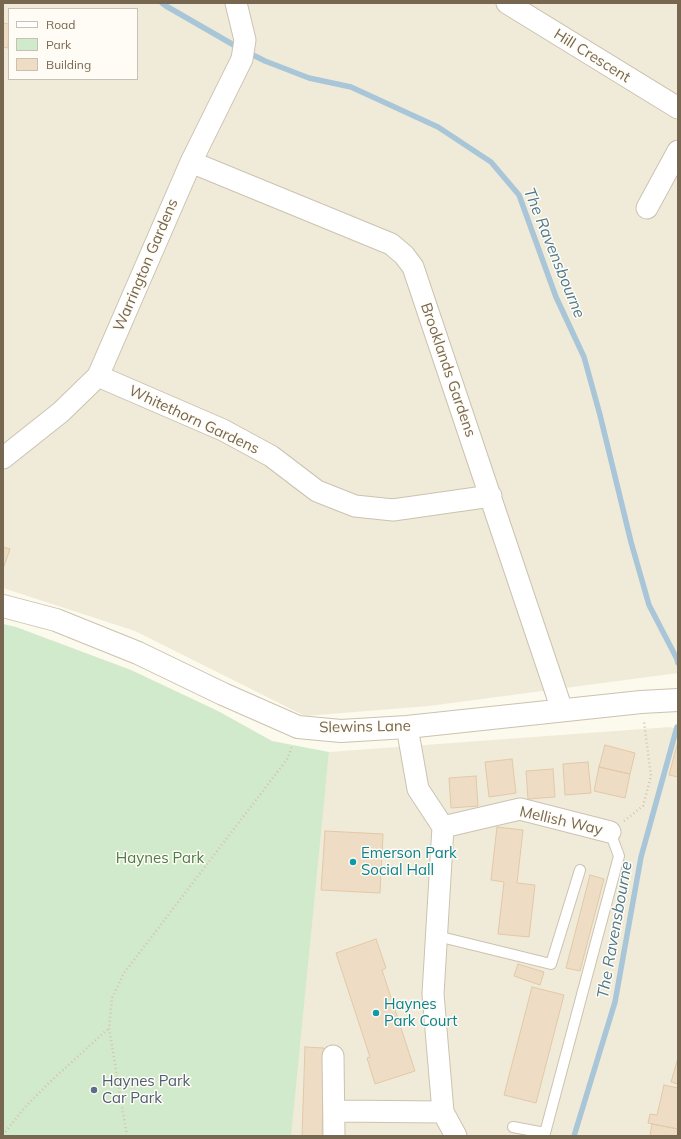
<!DOCTYPE html>
<html>
<head>
<meta charset="utf-8">
<style>
  body { margin:0 }
  #map { position:relative; width:681px; height:1139px; overflow:hidden; background:#fcf9ed; font-family:Mulish,sans-serif }
  canvas { display:block }
  .frame { position:absolute; inset:0; border:4px solid #776650; pointer-events:none }
  .legend { position:absolute; left:8px; top:8px; width:130px; height:72px; box-sizing:border-box; background:#fefcf4; border:1px solid #c8c0b2; margin:0; padding:5px 7px; list-style:none; font-size:12px; color:#776650 }
  .legend li { display:flex; align-items:center; gap:8px; height:20px }
  .legend b { width:20px; border:1px solid #c8c0b2 }
</style>
</head>
<body>
<div id="map">
<canvas width="681" height="1139"></canvas>
<div class="frame"></div>
<ul class="legend">
<li><b style="height:5px;background:#fff"></b>Road</li>
<li><b style="height:11px;background:#d1eacb"></b>Park</li>
<li><b style="height:11px;background:#eeddc4"></b>Building</li>
</ul>
</div>
<script>
const ctx = document.querySelector('canvas').getContext('2d');
ctx.lineJoin = 'round';
function fillPath(path, color) {
  ctx.fillStyle = color;
  ctx.fill(path, 'evenodd');
}
function shape(rows) {
  const path = new Path2D();
  for (const r of rows) {
    path.moveTo(r[0], r[1]);
    for (let i = 2; i < r.length; i += 2) path.lineTo(r[i], r[i + 1]);
  }
  return path;
}
function strokePath(path, color, width, dash) {
  ctx.strokeStyle = color;
  ctx.lineWidth = width;
  ctx.lineCap = dash ? 'butt' : 'round';
  ctx.setLineDash(dash || []);
  ctx.stroke(path);
}
function label(font, color, halo, rows, align = 'center') {
  ctx.font = font + ' Mulish,sans-serif';
  ctx.lineWidth = 3;
  ctx.setLineDash([]);
  ctx.textBaseline = 'middle';
  ctx.strokeStyle = halo;
  ctx.fillStyle = color;
  for (const [text, x, y, turn = 0] of rows) {
    ctx.save();
    ctx.translate(x, y);
    ctx.rotate((+turn || 0) * Math.PI / 180);
    ctx.textAlign = isNaN(turn) ? turn : align;
    if (halo) ctx.strokeText(text, 0, 0);
    ctx.fillText(text, 0, 0);
    ctx.restore();
  }
}
fillPath(shape([
  [3,3,678,3,678,673,429,706,305,716,135,631,3,588],
  [9,9,137,9,137,79,9,79],
  [670,727,678,729,678,1136,287,1136,329,752]
]), '#f0ebd9');
fillPath(shape([
  [3,624,16,627,131,670,218,711,272,741,329,752,291,1136,3,1136]
]), '#d1eacb');
strokePath(shape([
  [162,3,166,6,239,48],
  [247,52,265,61,309,78,351,87,438,127,491,162,519,195,556,297,584,357,600,415,631,542,649,605,677,659,678,663],
  [574,1136,615,1002,641,857,677,727]
]), '#a8c6d7', 5.5);
const building = shape([
  [3,23,9,24,8,48,3,47,3,23],
  [3,547,10,549,3,569,3,547],
  [678,741,678,777,669,775,678,741],
  [605,745,635,753,630,774,599,767,605,745],
  [512,759,516,793,489,797,485,762,512,759],
  [588,762,591,793,565,795,563,764,588,762],
  [599,767,630,774,625,798,594,791,599,767],
  [553,769,555,797,528,799,526,771,553,769],
  [476,776,478,806,451,808,449,778,476,776],
  [497,827,523,830,517,883,535,885,529,937,498,934,504,882,491,880,497,827],
  [325,831,383,834,380,893,321,890,325,831],
  [590,875,604,879,580,971,566,968,590,875],
  [376,939,386,968,382,970,415,1071,375,1084,367,1058,370,1057,336,953,376,939],
  [518,964,544,972,540,985,514,976,518,964],
  [532,987,564,995,536,1103,504,1095,532,987],
  [305,1047,324,1048,322,1136,302,1136,305,1047],
  [678,1058,678,1084,671,1082,678,1058],
  [664,1085,678,1088,678,1129,648,1123,650,1114,657,1115,664,1085],
  [652,1124,678,1129,678,1136,650,1136,652,1124]
]);
fillPath(building, '#eeddc4');
strokePath(building, '#e2c9a7', 1);
const service = shape([
  [437,936,551,964,580,870],
  [513,1127,545,1133,619,856,610,832]
]);
const minor = shape([
  [507,3,678,108],
  [191,162,391,244,404,255,413,267,562,710],
  [647,208,678,151],
  [98,376,223,430,271,456,317,491,355,506,393,510,491,496],
  [3,458,61,412,98,376,191,162,242,59,245,40,236,3],
  [407,727,418,789,443,827,433,994,443,1112,456,1136],
  [443,827,520,809,610,832],
  [333,1056,334,1136],
  [334,1111,443,1112]
]);
const tertiary = shape([
  [3,606,56,620,138,653,223,694,298,727,341,731,407,727,641,702,678,700]
]);
strokePath(service, '#ccc2b0', 12);
strokePath(minor, '#ccc2b0', 23);
strokePath(tertiary, '#ccc2b0', 24);
strokePath(shape([
  [624,821,643,806,651,776,644,722],
  [3,1135,25,1107,51,1081,109,1028],
  [127,1136,109,1028,112,998,124,973,288,758,292,745]
]), '#d6c3a8', 2.5, [1, 3]);
strokePath(service, '#fff', 10);
strokePath(minor, '#fff', 21);
strokePath(tertiary, '#fff', 22);
for (const [x, y, r, color] of [
  [353,862,4,"#0f9aa8"],
  [376,1013,4,"#0f9aa8"],
  [94,1090,4,"#5c6f8a"]
]) {
  const dot = new Path2D();
  dot.arc(x, y, r, 0, 2 * Math.PI);
  ctx.fillStyle = color;
  ctx.fill(dot);
  strokePath(dot, '#fefcf4', 1.5);
}
label('15px', '#776650', '#fefcf4', [
  ["Hill Crescent",592,56,32],
  ["Warrington Gardens",146,265,-67],
  ["Brooklands Gardens",448,370,71],
  ["Whitethorn Gardens",194,420,25],
  ["Slewins Lane",365,727,-1],
  ["Mellish Way",561,821,13]
]);
label('15px', '#0d838f', '#fefcf4', [
  ["Emerson Park",361,853],
  ["Social Hall",361,870],
  ["Haynes",384,1004],
  ["Park Court",384,1021]
], 'left');
label('15px', '#4d7c48', '#fefcf4', [
  ["Haynes Park",160,858]
]);
label('15px', '#4e5e75', '#fefcf4', [
  ["Haynes Park",102,1081],
  ["Car Park",102,1098]
], 'left');
label('italic 16px', '#4d7890', '#fefcf4', [
  ["The Ravensbourne",554,253,68],
  ["The Ravensbourne",615,930,-80]
]);
</script>
</body>
</html>
